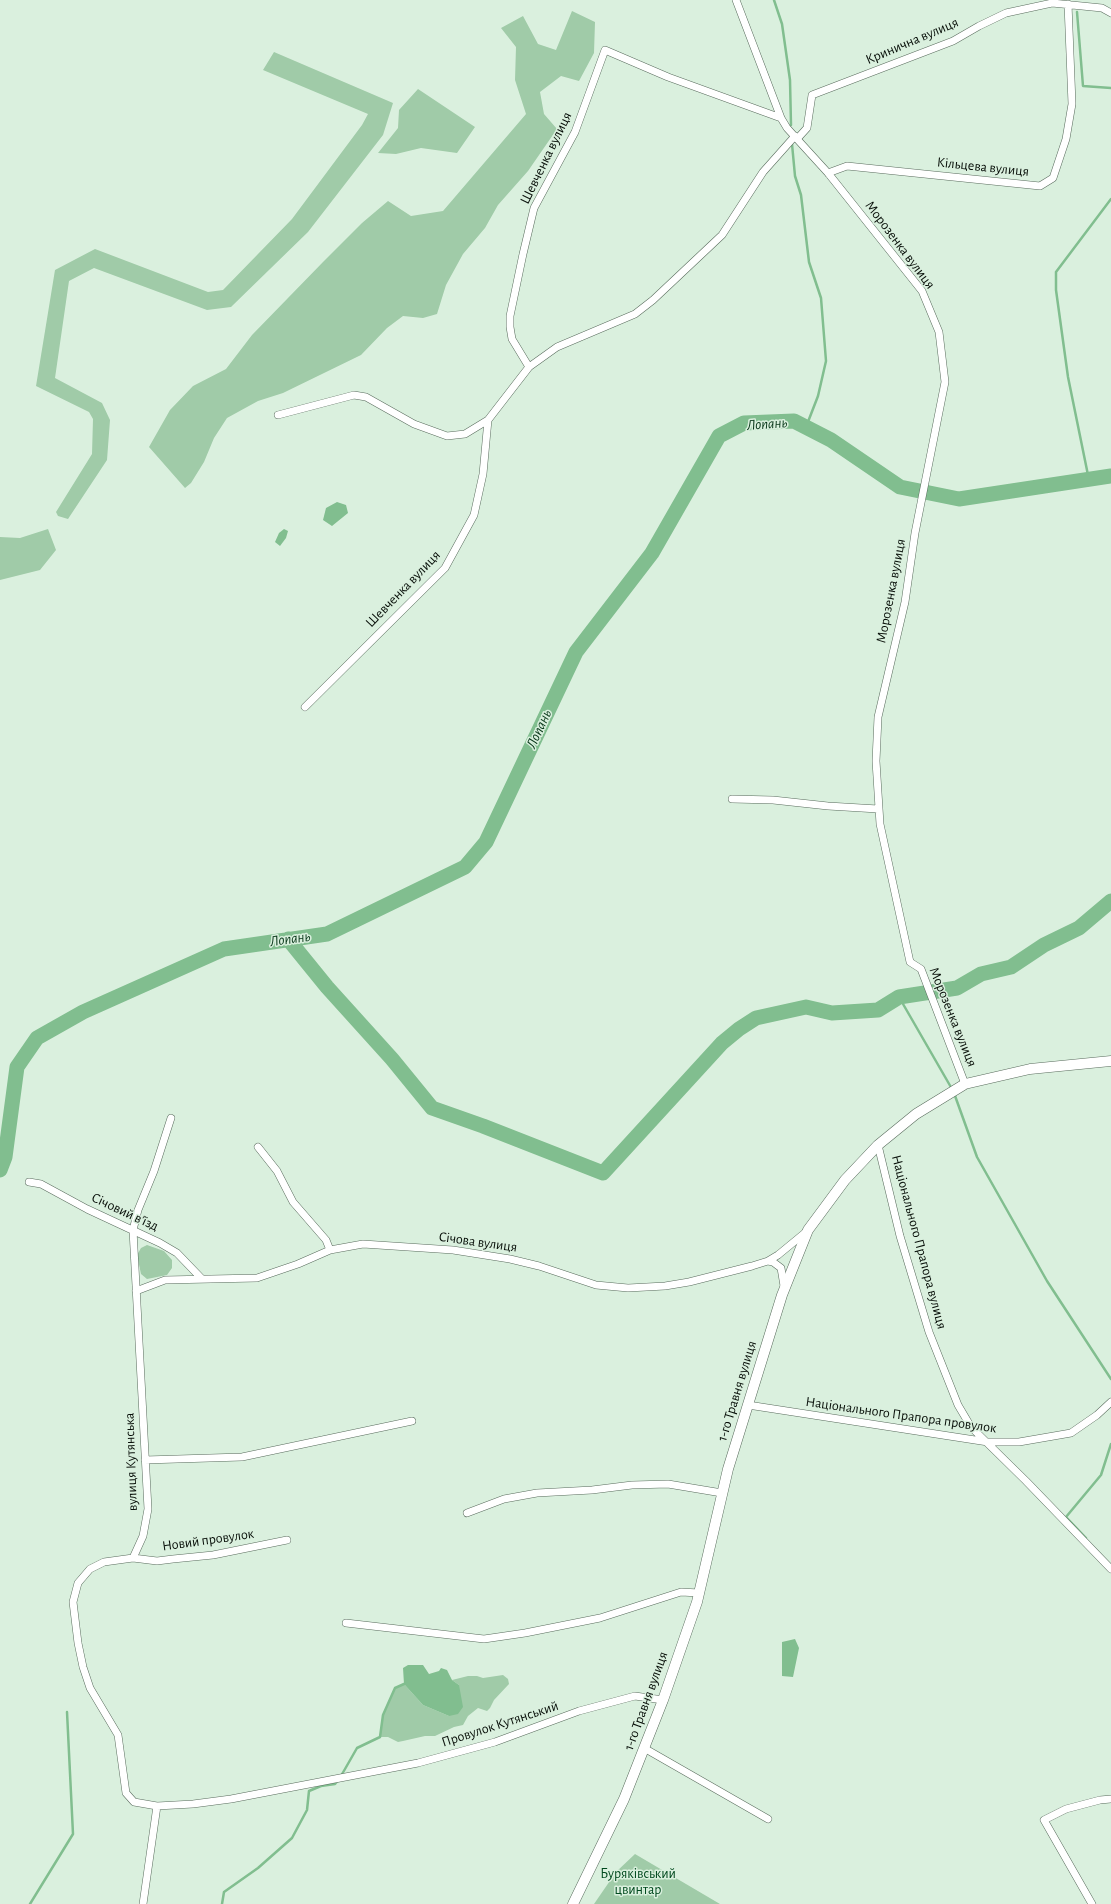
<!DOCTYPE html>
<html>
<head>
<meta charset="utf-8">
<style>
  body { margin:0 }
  canvas { display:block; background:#daf0de }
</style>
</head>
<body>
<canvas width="1111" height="1904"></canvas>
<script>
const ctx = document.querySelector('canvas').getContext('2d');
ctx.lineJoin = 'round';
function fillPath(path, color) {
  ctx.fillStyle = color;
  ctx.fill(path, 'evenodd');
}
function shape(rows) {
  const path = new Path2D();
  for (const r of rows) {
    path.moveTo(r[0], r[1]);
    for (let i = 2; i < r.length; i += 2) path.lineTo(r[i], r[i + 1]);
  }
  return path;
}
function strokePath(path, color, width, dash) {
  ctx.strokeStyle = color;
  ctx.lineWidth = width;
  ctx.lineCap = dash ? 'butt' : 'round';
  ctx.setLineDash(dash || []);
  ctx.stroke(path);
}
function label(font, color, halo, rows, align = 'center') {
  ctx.font = font + ' "Alegreya Sans",sans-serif';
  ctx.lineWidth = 3;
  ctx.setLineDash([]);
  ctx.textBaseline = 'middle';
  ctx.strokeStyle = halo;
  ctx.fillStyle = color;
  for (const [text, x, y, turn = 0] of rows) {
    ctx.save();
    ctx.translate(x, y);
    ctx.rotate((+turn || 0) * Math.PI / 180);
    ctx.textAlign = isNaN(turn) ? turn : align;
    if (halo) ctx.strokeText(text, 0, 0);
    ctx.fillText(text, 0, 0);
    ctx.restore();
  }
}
fillPath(shape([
  [572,11,595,22,594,53,579,81,561,76,540,92,544,114,557,129,528,171,498,205,485,228,463,254,446,285,437,314,423,318,403,316,387,328,361,355,283,393,258,401,227,418,214,438,204,462,191,483,185,488,149,447,170,410,193,386,226,369,252,335,323,262,362,223,388,201,411,216,443,211,526,114,515,80,516,47,501,28,523,16,538,44,556,50],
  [274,52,393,103,383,135,308,232,231,307,207,310,94,268,69,281,55,378,102,403,110,420,107,460,68,519,58,516,56,512,92,454,93,419,89,412,36,386,55,270,95,249,208,292,223,290,292,219,362,125,368,114,263,70],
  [418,89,475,127,457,153,421,148,396,154,378,153,398,128,399,110],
  [48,529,56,550,40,570,0,580,0,537,20,538],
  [147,1245,164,1251,172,1260,172,1268,167,1275,147,1279,141,1274,137,1255,141,1248],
  [503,1675,508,1679,509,1684,494,1700,490,1708,487,1711,478,1708,468,1716,463,1725,454,1727,435,1736,425,1736,403,1741,398,1742,388,1737,380,1737,383,1715,395,1688,404,1684,423,1705,449,1716,459,1685,452,1680,468,1676,477,1676,483,1678],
  [635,1854,720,1904,594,1904,616,1872]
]), '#a0cba8');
fillPath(shape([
  [337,502,346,505,348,513,332,526,323,520,326,508],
  [284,529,288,531,286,538,280,546,275,542,279,533],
  [795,1639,799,1648,793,1677,782,1676,782,1642],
  [408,1665,423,1665,429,1674,439,1671,441,1668,447,1670,452,1680,459,1685,463,1707,458,1714,449,1716,423,1705,404,1684,403,1668]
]), '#81be8f');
strokePath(shape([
  [774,0,782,24,790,80,791,125],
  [1077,12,1083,86,1111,88],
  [792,144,795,176,801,195,809,262,821,298,826,361,818,396,806,427],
  [1089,480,1068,377,1056,290,1056,272,1111,199],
  [899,997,952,1089],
  [954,1093,977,1157,1047,1281,1111,1379],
  [1086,1538,1066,1517,1101,1475,1111,1444],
  [341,1776,357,1748,380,1737,383,1715,395,1688,404,1684],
  [30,1904,73,1834,67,1712],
  [222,1904,224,1892,258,1868,292,1838,307,1810,309,1791,321,1786,335,1784,338,1780]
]), '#81be8f', 2.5);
strokePath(shape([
  [288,939,327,987,392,1059,432,1108,483,1126,603,1173,722,1043,739,1029,756,1018,806,1007,832,1013,878,1010,899,997,957,988,981,974,1011,967,1044,945,1079,928,1111,901],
  [0,1170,5,1157,17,1067,37,1038,83,1012,224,949,327,934,465,867,486,842,576,652,652,553,719,436,744,423,794,421,831,440,900,487,959,499,1111,476]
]), '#81be8f', 15);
const street = shape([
  [736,0,781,118,787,128,828,173,922,291,939,332,945,382,915,533,905,602,878,717,876,761,880,824,910,962,921,969,965,1084],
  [797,139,807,128,812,95,953,41,979,26,1006,13,1052,3,1102,8,1111,13],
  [828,173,847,166,1040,186,1053,178,1066,139,1072,104,1068,4],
  [529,367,512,339,510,327,510,316,523,254,534,208,575,132,605,50,668,77,781,118],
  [278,415,354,395,366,397,414,424,447,436,465,434,488,420],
  [305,707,445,568,474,515,483,474,488,420,529,367,557,347,635,314,653,300,722,235,763,172,795,136],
  [732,799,773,800,828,806,878,809],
  [878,1145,900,1236,929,1332,958,1405,971,1427,1026,1481,1111,1569],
  [258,1147,277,1171,293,1202,326,1240,330,1250],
  [29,1182,41,1184,87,1209,160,1243,177,1253,202,1279],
  [768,1261,773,1262,781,1268,784,1286],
  [136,1291,165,1280,257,1278,298,1264,330,1250,363,1244,453,1250,510,1259,539,1266,596,1285,628,1288,665,1286,689,1282,752,1266,768,1261,778,1255,806,1232],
  [748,1405,988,1442,1019,1442,1071,1433,1097,1415,1111,1402],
  [145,1460,242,1457,412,1421],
  [467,1513,504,1499,537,1493,592,1490,632,1485,668,1484,722,1493],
  [287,1540,213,1555,173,1559,157,1561,133,1558,104,1562,90,1569,78,1583,73,1602,78,1643,83,1667,90,1688,118,1735,126,1793,134,1802,157,1806,193,1804,231,1799,418,1763,495,1742,579,1711,635,1696,663,1700],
  [133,1558,143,1536,148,1509,133,1230,138,1210,154,1171,171,1118],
  [346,1623,484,1639,525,1633,600,1618,681,1592,699,1593],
  [644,1748,768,1819],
  [143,1904,157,1806],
  [1092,1904,1044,1820,1066,1809,1100,1800,1111,1799]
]);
const secondary = shape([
  [573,1904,624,1799,663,1700,697,1602,728,1469,782,1295,808,1230,845,1180,878,1145,916,1114,965,1084,1030,1069,1111,1061]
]);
strokePath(street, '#596c5d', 8);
strokePath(secondary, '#596c5d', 11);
strokePath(street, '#fff', 7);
strokePath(secondary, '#fff', 10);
label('14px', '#070e08', '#daf0de', [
  ["Кринична вулиця",912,41,-23],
  ["Шевченка вулиця",546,158,-64],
  ["Кільцева вулиця",983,167,6],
  ["Морозенка вулиця",900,245,53],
  ["Шевченка вулиця",403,589,-46],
  ["Морозенка вулиця",891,591,-79],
  ["Морозенка вулиця",953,1017,68],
  ["Січовий в’їзд",125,1212,25],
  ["Січова вулиця",478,1242,8],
  ["Національного Прапора вулиця",919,1242,75],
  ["1-го Травня вулиця",737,1391,-73],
  ["Національного Прапора провулок",901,1415,8],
  ["вулиця Кутянська",131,1462,-92],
  ["Новий провулок",208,1540,-8],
  ["1-го Травня вулиця",646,1701,-70],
  ["Провулок Кутянський",500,1724,-18]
]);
label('14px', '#00491e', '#daf0de', [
  ["Буряківський",638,1874],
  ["цвинтар",638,1890]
]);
label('italic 15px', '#073618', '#daf0de', [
  ["Лопань",767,424,-4],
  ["Лопань",539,729,-65],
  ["Лопань",290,939,-8]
]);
</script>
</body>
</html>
